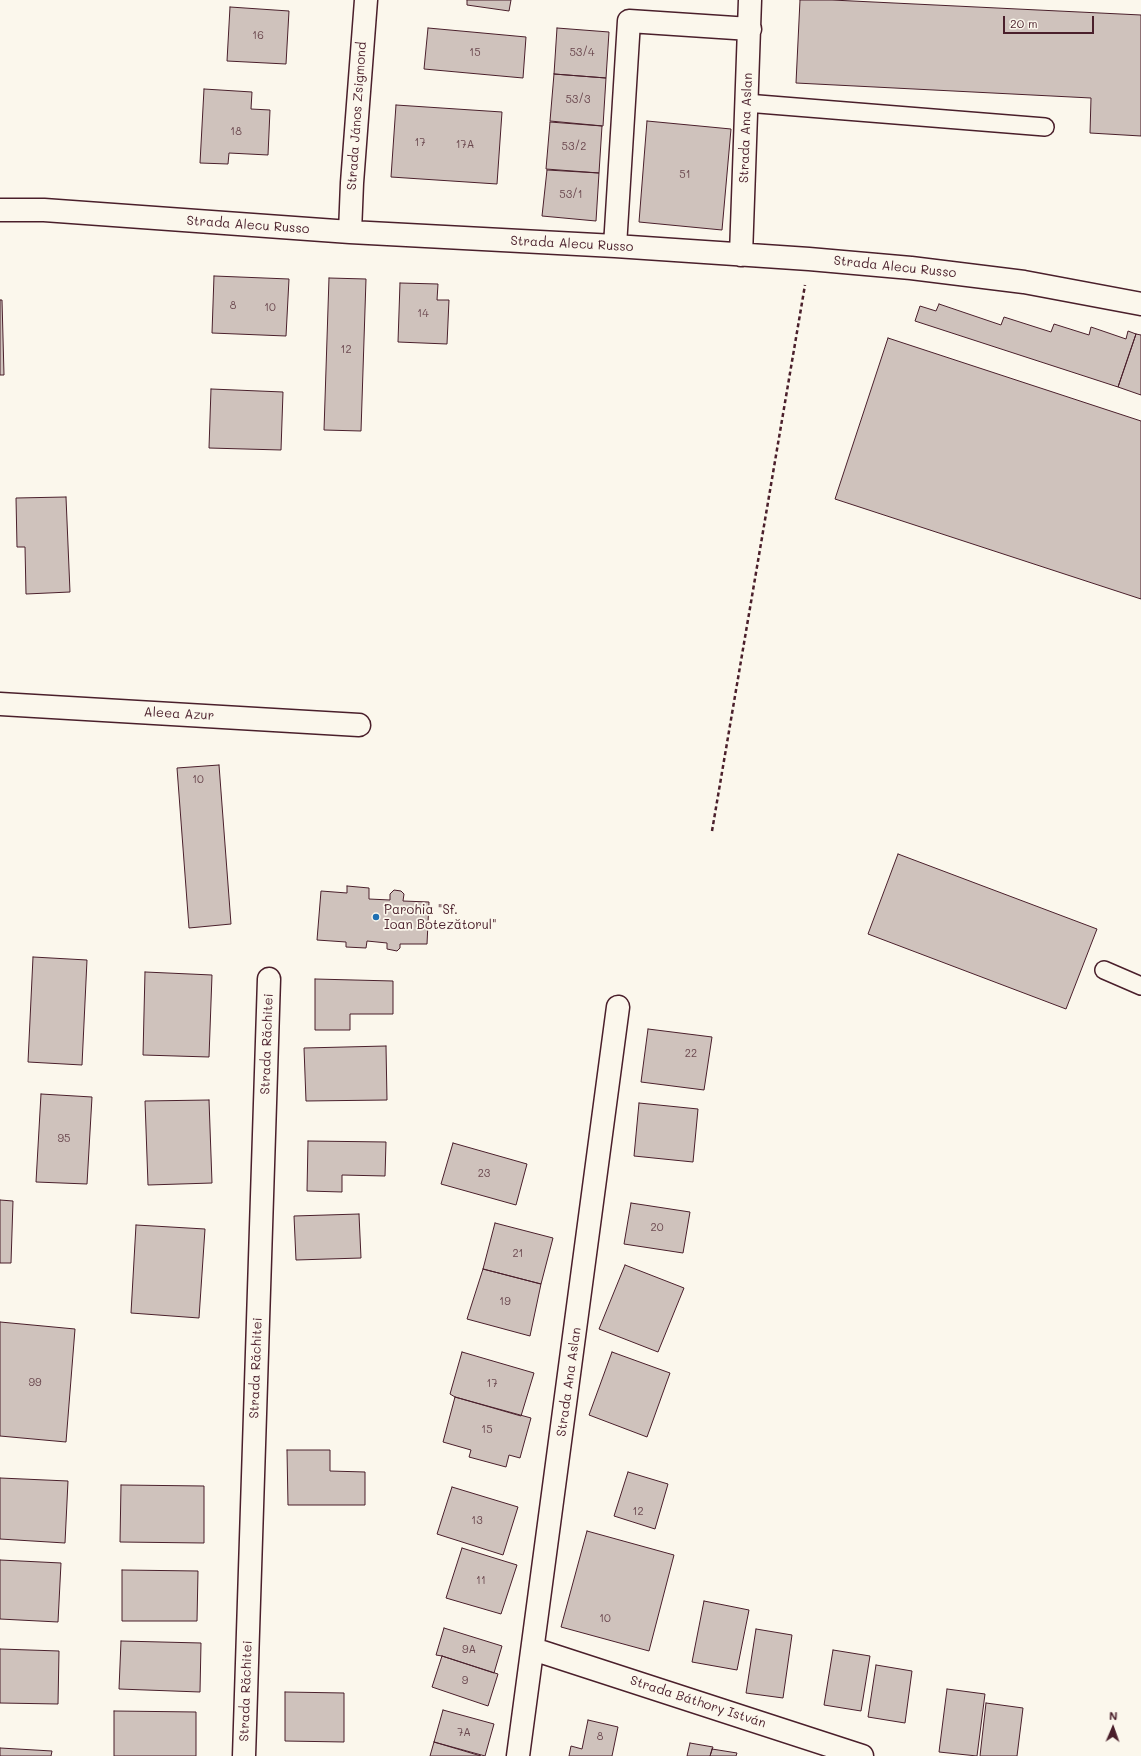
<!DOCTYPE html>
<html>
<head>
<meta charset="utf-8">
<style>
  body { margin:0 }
  #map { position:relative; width:1141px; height:1756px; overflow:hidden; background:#fbf7ec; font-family:Mali,sans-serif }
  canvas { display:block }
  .north { position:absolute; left:1093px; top:1708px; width:40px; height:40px; -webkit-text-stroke:3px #fbf7ec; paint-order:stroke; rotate:2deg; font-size:11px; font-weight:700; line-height:16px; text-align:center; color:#4a1f2b }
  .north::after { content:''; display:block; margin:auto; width:14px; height:18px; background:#4a1f2b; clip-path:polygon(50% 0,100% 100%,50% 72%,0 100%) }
  .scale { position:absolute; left:1003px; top:16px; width:91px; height:18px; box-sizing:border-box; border:2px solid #4a1f2b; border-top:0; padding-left:5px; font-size:12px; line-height:14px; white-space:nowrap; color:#4a1f2b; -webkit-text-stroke:3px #fbf7ec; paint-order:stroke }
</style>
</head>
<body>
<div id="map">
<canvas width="1141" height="1756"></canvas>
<div class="north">N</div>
<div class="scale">20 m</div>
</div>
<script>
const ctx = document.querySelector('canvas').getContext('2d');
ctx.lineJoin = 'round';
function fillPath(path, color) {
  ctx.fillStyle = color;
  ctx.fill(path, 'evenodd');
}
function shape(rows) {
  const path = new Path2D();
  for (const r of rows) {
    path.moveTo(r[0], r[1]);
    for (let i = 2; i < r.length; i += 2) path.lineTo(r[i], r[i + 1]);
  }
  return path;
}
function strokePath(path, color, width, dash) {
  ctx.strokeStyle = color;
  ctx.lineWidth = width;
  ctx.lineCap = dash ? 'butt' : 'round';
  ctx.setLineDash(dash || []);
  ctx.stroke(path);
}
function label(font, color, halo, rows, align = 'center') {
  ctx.font = font + ' Mali,sans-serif';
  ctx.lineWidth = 3.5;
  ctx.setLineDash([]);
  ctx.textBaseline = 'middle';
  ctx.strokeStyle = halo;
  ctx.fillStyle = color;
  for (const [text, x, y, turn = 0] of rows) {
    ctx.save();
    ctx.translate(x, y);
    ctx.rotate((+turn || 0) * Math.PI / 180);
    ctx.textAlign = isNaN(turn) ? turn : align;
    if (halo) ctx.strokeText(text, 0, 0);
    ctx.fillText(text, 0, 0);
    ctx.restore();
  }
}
const building = shape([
  [467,0,511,0,509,11,467,5,467,0],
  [800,0,832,0,1141,15,1141,136,1090,133,1091,98,796,83,800,0],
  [230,7,289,11,286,64,227,61,230,7],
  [428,28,526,37,523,78,424,69,428,28],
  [557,28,609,32,606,78,554,74,557,28],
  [554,74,606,78,603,126,550,121,554,74],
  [204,89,252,92,251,109,270,110,268,155,229,153,228,164,200,163,204,89],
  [396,105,502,112,497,184,391,177,396,105],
  [647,121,731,129,722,230,639,222,647,121],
  [550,122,602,126,599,173,546,169,550,122],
  [547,170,599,173,596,221,542,216,547,170],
  [214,276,289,279,286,336,212,333,214,276],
  [329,278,366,279,361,431,324,430,329,278],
  [400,283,438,284,437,300,449,300,447,344,398,342,400,283],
  [0,300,2,300,4,375,0,375,0,300],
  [939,304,1001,325,1004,317,1051,332,1054,324,1089,335,1091,327,1126,339,1128,331,1136,334,1118,387,915,321,920,306,936,311,939,304],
  [1136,334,1141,335,1141,395,1118,387,1136,334],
  [888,338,1141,421,1141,599,835,499,888,338],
  [211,389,283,392,281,450,209,448,211,389],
  [66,497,70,592,26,594,25,547,17,547,16,498,66,497],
  [219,765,231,924,189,928,177,768,219,765],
  [898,854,1097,929,1066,1009,868,934,898,854],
  [347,886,369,888,369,899,390,900,390,894,394,890,401,891,404,894,403,901,429,902,427,944,400,944,400,948,397,951,387,949,387,943,367,941,366,948,346,947,346,942,317,940,321,891,347,893,347,886],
  [33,957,87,960,82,1065,28,1062,33,957],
  [145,972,212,975,209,1057,143,1055,145,972],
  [315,979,393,981,393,1014,350,1014,350,1030,315,1030,315,979],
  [648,1029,712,1037,704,1090,641,1082,648,1029],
  [386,1046,387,1100,306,1101,304,1048,386,1046],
  [41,1094,92,1097,87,1184,36,1182,41,1094],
  [209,1100,212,1183,148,1185,145,1101,209,1100],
  [639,1103,698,1109,693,1162,634,1156,639,1103],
  [308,1141,386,1142,385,1176,342,1175,342,1192,307,1191,308,1141],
  [453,1143,527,1164,516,1205,441,1184,453,1143],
  [0,1200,13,1201,11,1263,0,1263,0,1200],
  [631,1203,690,1212,683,1253,624,1244,631,1203],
  [359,1214,361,1258,296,1260,294,1216,359,1214],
  [495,1223,553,1238,541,1284,483,1269,495,1223],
  [136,1225,205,1229,199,1318,131,1313,136,1225],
  [625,1265,684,1288,658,1352,599,1329,625,1265],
  [483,1269,541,1284,530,1336,467,1319,483,1269],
  [0,1322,75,1329,66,1442,0,1436,0,1322],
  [462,1352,534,1373,521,1416,455,1397,450,1394,462,1352],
  [612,1352,670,1373,647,1437,589,1415,612,1352],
  [455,1397,531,1418,520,1458,509,1455,506,1467,469,1457,471,1450,443,1442,455,1397],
  [287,1450,330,1450,330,1471,365,1472,365,1505,288,1505,287,1450],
  [628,1472,668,1484,655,1529,614,1516,628,1472],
  [0,1478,68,1481,65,1543,0,1539,0,1478],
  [121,1485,204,1486,204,1543,120,1542,121,1485],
  [452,1487,518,1507,503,1555,437,1534,452,1487],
  [587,1531,674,1555,649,1651,561,1627,587,1531],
  [462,1548,517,1565,501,1614,446,1598,462,1548],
  [0,1560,61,1563,58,1622,0,1619,0,1560],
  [122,1570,198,1571,197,1621,122,1621,122,1570],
  [704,1601,749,1610,737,1670,692,1662,704,1601],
  [444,1628,502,1646,494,1673,442,1656,436,1655,444,1628],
  [756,1629,792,1635,783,1698,746,1693,756,1629],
  [121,1641,201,1643,200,1692,119,1689,121,1641],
  [0,1649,59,1651,58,1704,0,1703,0,1649],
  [833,1650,870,1656,861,1711,824,1705,833,1650],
  [442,1656,498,1674,488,1706,432,1687,442,1656],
  [876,1665,912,1671,905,1723,868,1717,876,1665],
  [947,1689,985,1694,977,1756,939,1752,947,1689],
  [285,1692,344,1693,344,1742,285,1741,285,1692],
  [986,1703,1023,1708,1017,1756,980,1756,986,1703],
  [443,1710,494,1724,485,1756,434,1742,443,1710],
  [114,1711,196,1712,196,1756,114,1756,114,1711],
  [588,1720,618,1727,612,1756,569,1756,571,1746,582,1749,588,1720],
  [434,1742,481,1756,430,1756,434,1742],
  [690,1743,713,1747,710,1756,687,1756,690,1743],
  [0,1748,52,1751,51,1756,0,1756,0,1748],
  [712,1749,737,1753,736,1756,710,1756,712,1749]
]);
fillPath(building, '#cfc2bc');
strokePath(building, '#4a1f2b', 1);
const service = shape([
  [746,103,1045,127],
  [1104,970,1141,986]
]);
const minor = shape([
  [0,210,44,210,350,232,615,246,809,259,911,268,1024,282,1141,304],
  [350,232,352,183,366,0],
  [615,246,629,21,750,29],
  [741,255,750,0],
  [0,704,359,725],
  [533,1649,862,1756],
  [244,1756,269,979],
  [518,1756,618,1007]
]);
strokePath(service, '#4a1f2b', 20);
strokePath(minor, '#4a1f2b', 25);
strokePath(shape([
  [712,831,805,285]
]), '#4a1f2b', 2.5, [4, 3]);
strokePath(service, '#fbf7ec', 17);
strokePath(minor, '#fbf7ec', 22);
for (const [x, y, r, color] of [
  [376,917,4,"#1f6fb2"]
]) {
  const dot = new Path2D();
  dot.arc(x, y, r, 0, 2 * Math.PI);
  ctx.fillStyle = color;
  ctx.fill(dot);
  strokePath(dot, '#fbf7ec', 1.5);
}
label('11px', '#6b484f', null, [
  ["16",258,36],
  ["15",475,53],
  ["53/4",582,53],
  ["53/3",578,100],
  ["18",236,132],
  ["17",420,143],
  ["17A",465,145],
  ["53/2",574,147],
  ["51",685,175],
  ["53/1",571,195],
  ["8",233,306],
  ["10",270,308],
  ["14",423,314],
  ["12",346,350],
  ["10",198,780],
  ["22",691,1054],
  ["95",64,1139],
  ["23",484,1174],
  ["20",657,1228],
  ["21",518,1254],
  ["19",505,1302],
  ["99",35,1383],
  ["17",492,1384],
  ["15",487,1430],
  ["12",638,1512],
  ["13",477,1521],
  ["11",481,1581],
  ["10",605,1619],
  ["9A",469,1650],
  ["9",465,1681],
  ["7A",464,1733],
  ["8",600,1737]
]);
label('13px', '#4a1f2b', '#fbf7ec', [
  ["Strada János Zsigmond",357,116,-86],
  ["Strada Ana Aslan",746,128,-88],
  ["Strada Alecu Russo",248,225,4],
  ["Strada Alecu Russo",572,244,3],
  ["Strada Alecu Russo",895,267,6],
  ["Aleea Azur",179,714,3],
  ["Strada Răchitei",267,1044,-88],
  ["Strada Răchitei",256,1368,-88],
  ["Strada Ana Aslan",569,1382,-82],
  ["Strada Răchitei",246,1691,-88],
  ["Strada Báthory István",698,1702,18]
]);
label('13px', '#4a1f2b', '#fbf7ec', [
  ["Parohia \"Sf.",384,910],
  ["Ioan Botezătorul\"",384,925]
], 'left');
</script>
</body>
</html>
